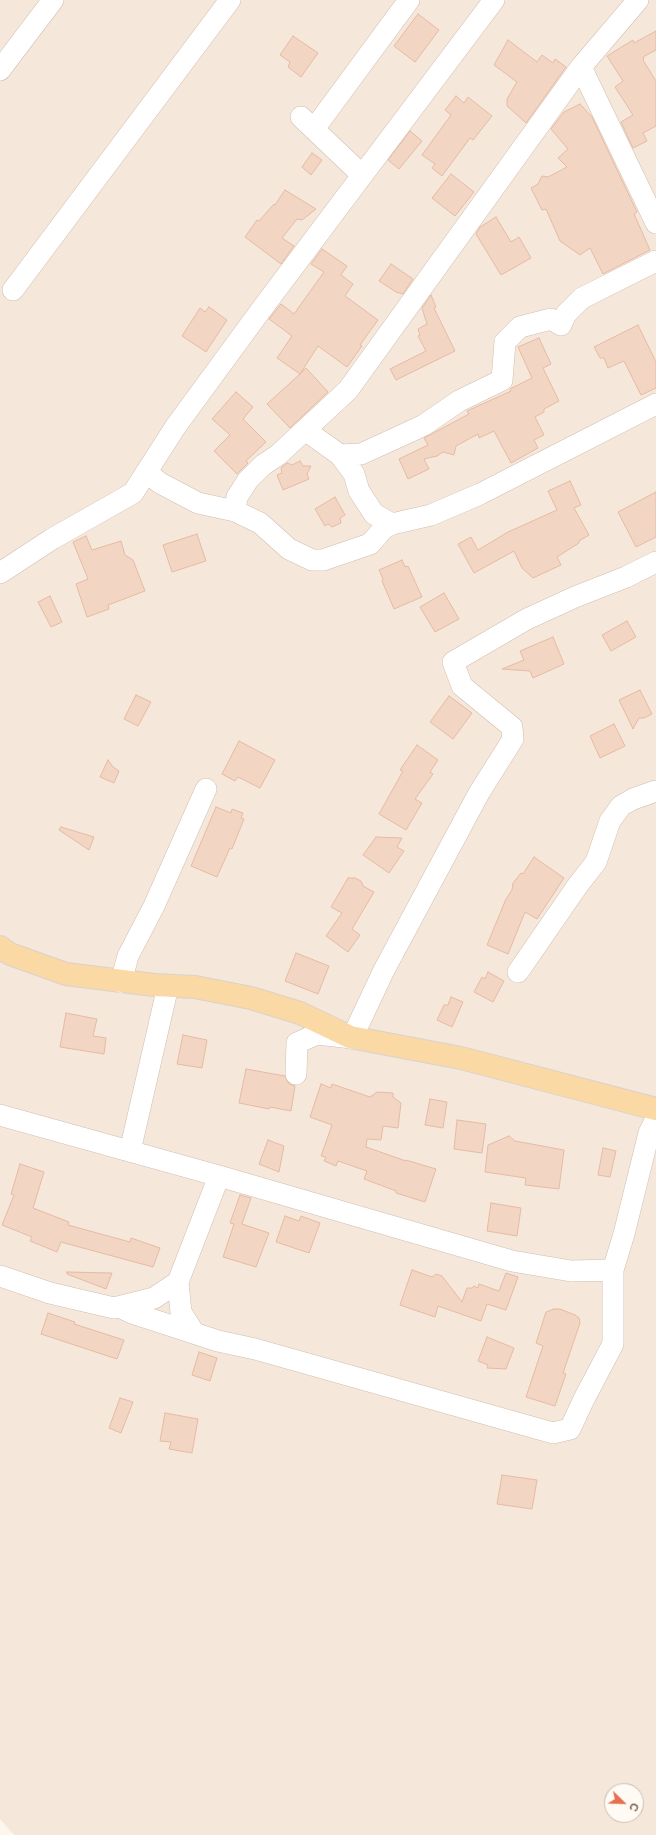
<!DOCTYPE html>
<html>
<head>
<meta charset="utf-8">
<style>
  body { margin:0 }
  #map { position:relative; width:656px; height:1835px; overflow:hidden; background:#fdf6ec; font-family:Barlow,sans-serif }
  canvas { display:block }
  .north { position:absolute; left:604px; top:1783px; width:40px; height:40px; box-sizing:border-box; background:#fffaf3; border:1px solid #cabbb1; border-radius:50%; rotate:113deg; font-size:11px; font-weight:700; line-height:16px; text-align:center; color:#7a5c4d }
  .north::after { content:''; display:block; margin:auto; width:14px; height:18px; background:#e76f51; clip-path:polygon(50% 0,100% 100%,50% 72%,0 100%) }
</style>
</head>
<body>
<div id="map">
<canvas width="656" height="1835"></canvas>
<div class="north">С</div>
</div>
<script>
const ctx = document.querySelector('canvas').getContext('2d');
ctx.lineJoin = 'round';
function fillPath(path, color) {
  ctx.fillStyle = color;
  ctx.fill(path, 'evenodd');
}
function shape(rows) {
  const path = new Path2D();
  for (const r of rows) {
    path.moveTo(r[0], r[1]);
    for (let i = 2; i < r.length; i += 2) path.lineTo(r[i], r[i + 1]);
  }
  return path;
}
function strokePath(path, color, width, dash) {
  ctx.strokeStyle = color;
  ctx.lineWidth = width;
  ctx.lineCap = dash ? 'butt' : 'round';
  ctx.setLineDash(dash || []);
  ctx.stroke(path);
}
fillPath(shape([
  [0,0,656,0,656,1835,14,1835,0,1819],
  [612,1791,636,1791,636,1815,612,1815]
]), '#f5e8da');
const building = shape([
  [418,14,439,30,415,62,394,46,418,14],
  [656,31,656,50,643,57,644,59,643,60,656,81,656,126,643,133,647,141,633,148,621,122,633,115,615,87,623,81,607,56,633,40,634,43,656,31],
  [293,36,318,53,301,77,288,67,290,62,280,55,293,36],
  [508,40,537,62,542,55,553,63,555,59,566,67,526,123,507,106,507,99,517,82,494,65,508,40],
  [456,96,464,103,468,97,492,116,473,140,470,138,442,176,432,168,435,164,422,155,451,115,445,110,456,96],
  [580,104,592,117,637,212,634,214,650,250,603,274,590,248,580,255,560,241,546,209,542,210,531,188,538,184,542,176,548,177,567,167,558,158,568,149,551,129,564,112,580,104],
  [410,131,422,141,399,169,388,160,410,131],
  [312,153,322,160,311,175,302,167,312,153],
  [451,174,474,192,455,216,432,198,451,174],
  [285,190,316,209,302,220,297,219,282,238,294,246,281,264,245,237,257,220,259,221,274,204,275,205,285,190],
  [496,217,511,242,519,237,531,258,501,275,476,234,480,227,496,217],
  [322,249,347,266,341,275,353,284,345,296,378,320,360,345,362,346,347,367,318,346,300,374,306,368,328,392,290,428,267,404,300,374,277,358,292,336,269,319,281,304,294,314,324,272,311,264,322,249],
  [391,264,413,279,403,294,396,292,379,281,391,264],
  [431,295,436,307,434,308,455,351,396,380,390,369,426,351,418,336,420,335,418,329,427,324,422,308,431,295],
  [209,307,227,320,206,352,182,336,200,308,205,312,209,307],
  [638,325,656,362,656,388,641,395,624,361,608,368,604,358,600,358,594,347,638,325],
  [539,338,551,364,543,368,559,401,544,409,544,412,535,417,544,435,534,440,538,448,511,463,494,431,479,438,478,434,456,446,454,455,443,452,437,456,424,459,429,469,408,479,399,459,428,445,424,438,469,414,467,411,511,391,510,389,532,378,518,347,539,338],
  [236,392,253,407,243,419,266,442,246,461,248,463,237,474,214,451,230,435,212,419,236,392],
  [300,461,303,466,311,466,307,474,309,479,283,490,277,475,282,473,281,468,287,463,292,465,300,461],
  [570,481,581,505,574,508,589,535,579,541,579,543,557,557,561,565,533,578,522,568,514,551,474,573,458,544,471,537,478,550,508,532,557,510,548,491,570,481],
  [656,492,656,537,636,547,618,512,656,492],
  [335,497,345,515,340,518,341,523,332,527,328,524,325,526,315,509,335,497],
  [197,534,206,561,172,572,163,545,197,534],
  [86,536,92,550,121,541,125,555,133,560,145,591,108,605,109,609,87,617,76,584,88,579,73,542,86,536],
  [402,560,405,567,408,566,422,597,394,609,382,581,383,579,379,570,402,560],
  [444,593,459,619,435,632,420,607,444,593],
  [50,596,62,622,51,627,38,602,50,596],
  [627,621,636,637,611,651,602,635,627,621],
  [553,637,564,664,533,678,530,671,502,669,524,660,520,651,553,637],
  [640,690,652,714,644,718,639,718,633,729,619,700,640,690],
  [136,695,151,702,138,726,124,719,136,695],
  [449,696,472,713,453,739,430,722,449,696],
  [614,724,625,746,600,758,590,736,614,724],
  [239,741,275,760,260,788,238,777,235,781,222,774,239,741],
  [417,745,438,760,430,772,433,774,415,799,422,803,406,830,379,814,403,771,400,770,417,745],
  [108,760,113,767,119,771,114,783,100,777,108,760],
  [216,807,231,813,232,809,243,813,241,818,244,819,232,849,230,848,217,877,191,866,216,807],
  [61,827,94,837,89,850,59,830,61,827],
  [376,837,402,838,397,847,404,851,389,873,363,855,376,837],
  [534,857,564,878,537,919,525,912,508,954,487,945,506,899,512,890,513,883,521,873,523,874,534,857],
  [348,878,355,878,361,881,363,886,374,892,352,929,360,935,348,952,326,936,342,913,331,907,348,878],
  [296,953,329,966,318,994,285,981,296,953],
  [488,972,504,981,493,1002,474,992,482,977,485,979,488,972],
  [451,997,463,1002,452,1027,437,1020,444,1005,448,1005,451,997],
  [66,1013,97,1019,93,1036,106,1038,104,1054,60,1047,66,1013],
  [183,1035,207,1040,202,1068,177,1064,183,1035],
  [246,1069,285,1076,289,1084,295,1086,291,1111,270,1107,269,1109,239,1103,246,1069],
  [321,1084,331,1088,332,1084,370,1097,377,1092,393,1093,393,1097,401,1103,398,1128,383,1126,381,1140,367,1139,366,1147,406,1161,406,1160,436,1169,425,1202,396,1193,396,1191,364,1179,367,1171,338,1161,336,1166,324,1161,326,1157,321,1156,332,1125,310,1117,321,1084],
  [430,1099,447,1102,443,1128,425,1125,430,1099],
  [457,1120,486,1124,482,1153,454,1149,457,1120],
  [509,1136,515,1141,564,1150,559,1189,525,1185,526,1178,485,1172,488,1145,509,1136],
  [268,1140,284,1146,279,1172,259,1164,268,1140],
  [603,1148,616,1151,610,1177,598,1175,603,1148],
  [20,1164,44,1172,33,1208,69,1222,68,1225,130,1242,131,1238,160,1248,153,1267,61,1242,57,1252,30,1241,32,1237,2,1225,14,1195,11,1194,20,1164],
  [240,1195,251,1198,242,1224,269,1233,256,1267,223,1257,234,1224,230,1223,240,1195],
  [491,1203,521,1208,517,1236,487,1231,491,1203],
  [285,1216,299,1221,301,1216,320,1223,309,1253,276,1242,285,1216],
  [412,1270,432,1277,436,1274,442,1276,462,1302,467,1288,472,1288,474,1286,478,1288,479,1284,499,1291,506,1273,518,1277,506,1310,487,1304,481,1321,438,1306,435,1317,400,1305,412,1270],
  [67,1272,112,1273,106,1289,67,1274,67,1272],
  [554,1309,560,1309,575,1315,579,1318,580,1323,563,1373,566,1374,555,1406,526,1397,543,1346,536,1343,546,1312,554,1309],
  [48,1313,75,1322,74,1324,124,1340,117,1359,41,1334,48,1313],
  [487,1337,514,1348,506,1369,487,1368,488,1365,478,1361,487,1337],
  [199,1352,217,1358,210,1381,192,1375,199,1352],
  [120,1398,133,1402,121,1433,109,1428,120,1398],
  [165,1413,198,1419,192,1453,169,1449,171,1442,160,1441,165,1413],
  [502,1475,537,1480,532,1509,497,1504,502,1475]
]);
fillPath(building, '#f3d5c3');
strokePath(building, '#e6bba3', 1);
const minor = shape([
  [581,67,656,223],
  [0,70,53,0],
  [301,117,362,175],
  [315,130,317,125,409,0],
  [656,261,582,298,566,314,561,325,551,319,520,327,505,342,502,380,459,401,424,425,407,433,361,454,340,455,354,474,359,491,374,514,392,524,431,515,480,494,656,404],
  [13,290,230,0],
  [305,430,340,455],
  [146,472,160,483,198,503,235,511,260,523,289,549,312,560,323,560,370,544,384,528,392,524],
  [235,511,237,497,248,480,263,465,278,455,348,390,581,67,638,0],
  [0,573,52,539,133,493,176,426,261,310,494,0],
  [518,972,578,885,596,862,610,821,621,806,633,799,656,791],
  [121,982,128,956,154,906,206,789],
  [296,1074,297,1043,317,1034,352,1038,384,970,479,793,513,739,512,727,462,686,453,662,527,619,575,597,626,577,656,562],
  [0,1115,219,1176],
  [130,1151,168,986],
  [0,1276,50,1293,114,1308,154,1298,178,1282,219,1176,512,1261,571,1271,613,1270,624,1234,649,1133,656,1119],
  [178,1282,181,1312,194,1333],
  [119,1307,132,1313,218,1341,255,1349,553,1433,570,1429,584,1399,613,1344,613,1270]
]);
const major = shape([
  [0,947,10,954,66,974,154,985,195,987,251,998,300,1013,350,1037,461,1058,656,1109]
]);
strokePath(minor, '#d1beb0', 22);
strokePath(major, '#dad1cd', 24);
strokePath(minor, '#fff', 21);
strokePath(major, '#fbd9a5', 22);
</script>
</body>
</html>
